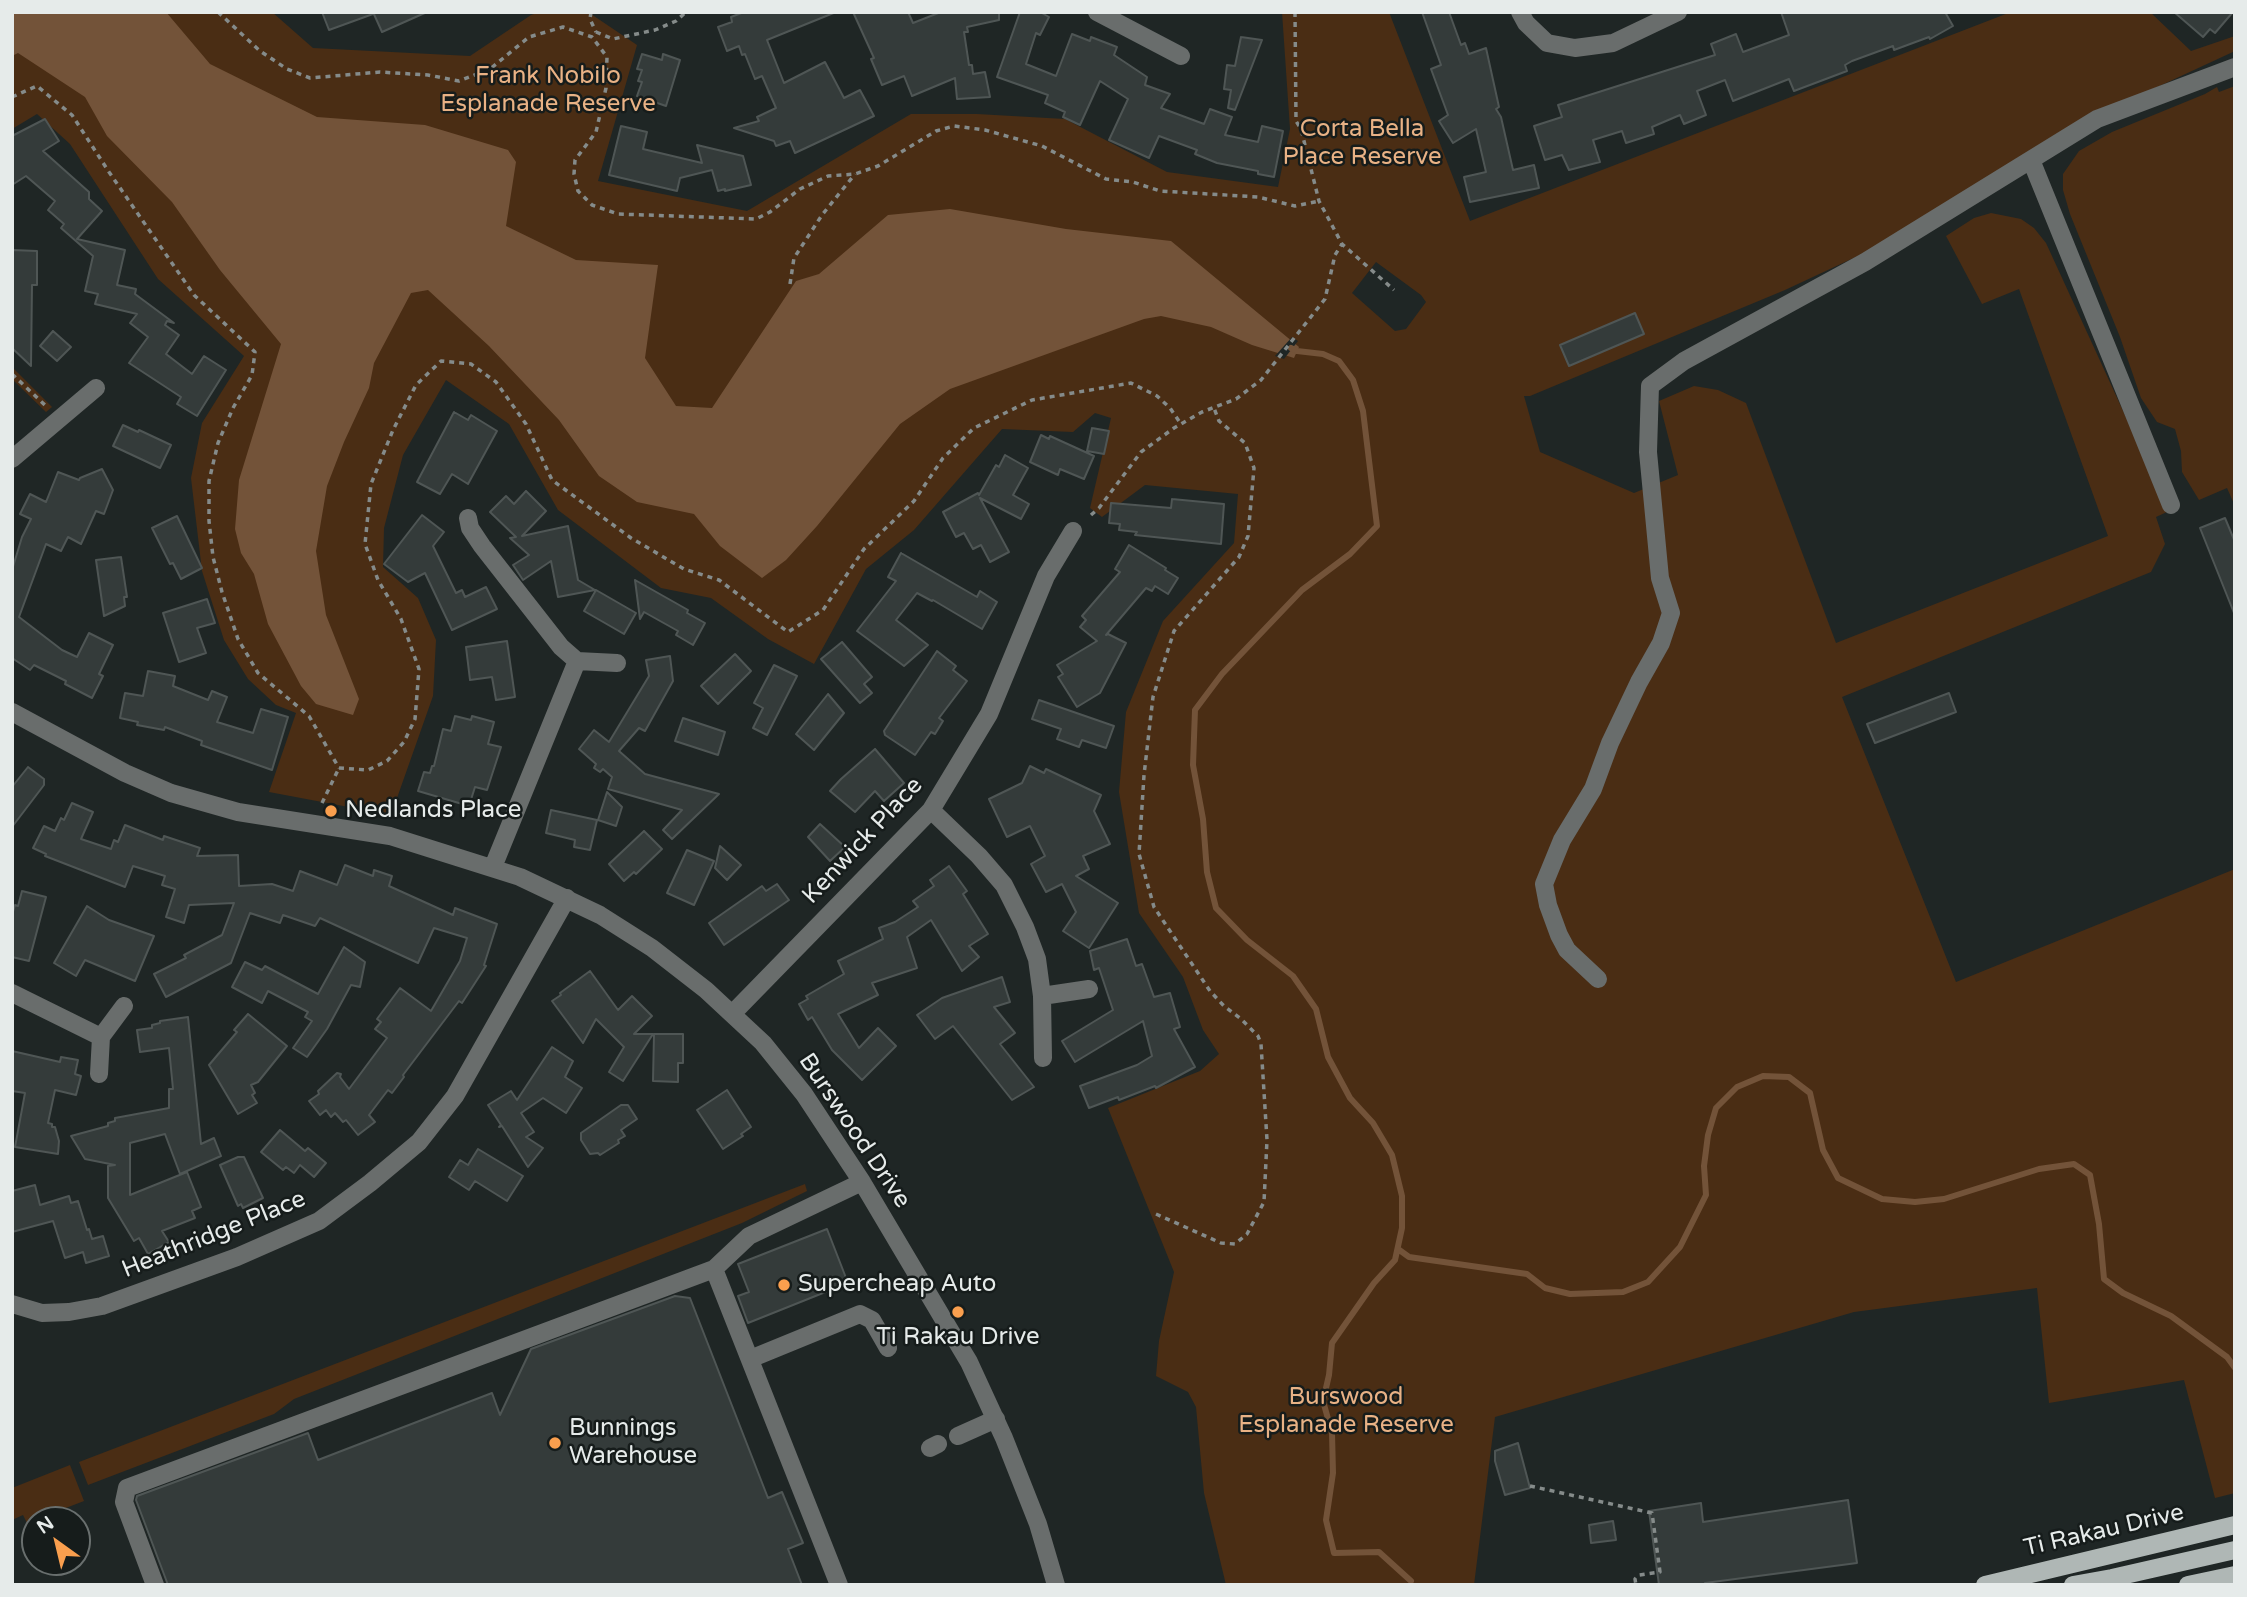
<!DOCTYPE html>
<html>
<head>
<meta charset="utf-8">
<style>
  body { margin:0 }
  #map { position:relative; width:2247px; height:1597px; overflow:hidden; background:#1f2625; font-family:"Varela Round",sans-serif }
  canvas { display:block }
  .frame { position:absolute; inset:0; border:14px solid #e6ebea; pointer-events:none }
  .north { position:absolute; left:21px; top:1506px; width:70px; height:70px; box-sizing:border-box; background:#161c1b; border:2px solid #696f6e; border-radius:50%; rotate:326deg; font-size:19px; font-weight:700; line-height:28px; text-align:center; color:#e6ebea }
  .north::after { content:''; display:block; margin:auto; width:24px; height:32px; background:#fa9f4e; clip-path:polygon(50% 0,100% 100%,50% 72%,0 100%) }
</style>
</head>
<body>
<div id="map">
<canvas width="2247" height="1597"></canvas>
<div class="frame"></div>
<div class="north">N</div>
</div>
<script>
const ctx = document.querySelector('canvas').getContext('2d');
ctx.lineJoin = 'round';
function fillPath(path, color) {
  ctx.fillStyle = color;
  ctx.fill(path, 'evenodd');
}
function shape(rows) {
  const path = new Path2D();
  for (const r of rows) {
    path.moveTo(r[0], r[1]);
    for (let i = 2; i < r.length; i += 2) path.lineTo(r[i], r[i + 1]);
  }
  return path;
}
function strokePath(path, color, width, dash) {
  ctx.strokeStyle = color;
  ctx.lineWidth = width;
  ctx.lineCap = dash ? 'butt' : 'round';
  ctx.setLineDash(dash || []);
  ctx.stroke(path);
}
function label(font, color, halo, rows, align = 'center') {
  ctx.font = font + ' "Varela Round",sans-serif';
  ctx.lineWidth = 5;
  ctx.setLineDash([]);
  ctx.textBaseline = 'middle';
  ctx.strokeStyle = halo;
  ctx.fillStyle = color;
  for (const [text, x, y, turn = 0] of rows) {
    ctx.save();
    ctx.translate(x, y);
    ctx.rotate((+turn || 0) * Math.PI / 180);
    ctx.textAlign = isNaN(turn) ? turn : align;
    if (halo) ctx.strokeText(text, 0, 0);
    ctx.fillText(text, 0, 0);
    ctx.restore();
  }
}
fillPath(shape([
  [12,12,272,12,313,48,470,56,531,15,540,12,588,12,637,45,598,181,747,211,911,114,977,114,1065,119,1167,172,1278,187,1290,129,1282,12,1389,12,1470,221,2011,12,2150,12,2191,51,2235,36,2235,51,2058,133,1875,248,1785,290,1530,396,1524,396,1540,452,1634,493,1678,475,1659,401,1694,386,1718,390,1746,403,1836,643,2108,536,2019,289,1982,304,1946,236,1974,218,1991,213,2021,219,2034,228,2046,243,2169,511,2156,517,2165,544,2151,572,1842,697,1956,982,2235,869,2235,1493,2215,1498,2184,1380,2049,1403,2037,1288,1854,1312,1495,1417,1474,1585,1226,1585,1204,1493,1196,1407,1188,1392,1156,1376,1159,1341,1174,1272,1108,1108,1200,1071,1219,1054,1203,1030,1183,977,1139,913,1119,792,1126,712,1163,621,1234,543,1238,494,1145,485,1102,517,1090,508,1111,418,1095,413,1073,432,1002,429,914,530,866,569,814,664,768,639,711,598,661,588,558,510,509,424,446,380,403,455,384,528,383,567,418,598,436,640,433,696,391,815,269,792,296,713,276,705,248,679,224,640,202,571,191,478,202,423,244,356,158,279,70,144,37,114,12,129],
  [1376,262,1421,295,1426,302,1406,329,1395,331,1352,293],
  [2235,86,2235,506,2227,488,2199,500,2182,472,2181,451,2175,429,2157,422,2141,398,2120,337,2070,214,2063,190,2063,174,2079,151,2112,132,2205,94,2217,87,2219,92],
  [12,367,52,407,46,412,12,379],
  [805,1184,807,1191,742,1223,294,1399,274,1414,88,1485,79,1462],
  [70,1465,84,1501,27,1523,23,1515,12,1520,12,1488]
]), '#4a2d14');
fillPath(shape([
  [12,12,166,12,210,64,317,117,425,125,508,150,516,162,506,226,576,260,658,265,645,358,676,406,712,408,796,281,819,274,888,215,950,209,1066,229,1171,241,1299,347,1294,358,1252,345,1211,327,1161,316,1144,319,950,389,900,424,817,526,786,560,762,578,720,546,694,514,637,502,599,476,559,420,489,346,428,290,411,293,374,363,369,388,344,442,327,486,316,551,326,615,359,699,353,715,316,704,301,686,268,624,254,574,241,553,235,529,239,480,281,344,220,270,172,202,107,136,85,97,18,53,12,56]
]), '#735339');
fillPath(shape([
  [1292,337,1298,341,1284,359,1275,356]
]), '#1f2625');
strokePath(shape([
  [1291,348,1297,351,1323,354,1339,361,1353,380,1363,411,1377,526,1350,554,1302,590,1222,674,1195,710,1193,765,1203,819,1207,872,1216,908,1247,940,1293,976,1316,1009,1328,1057,1350,1098,1373,1123,1392,1155,1402,1196,1402,1228,1395,1260,1374,1283,1332,1343,1329,1375,1323,1401,1332,1433,1333,1473,1326,1520,1334,1553,1379,1552,1411,1581],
  [1398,1249,1409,1257,1527,1274,1545,1288,1570,1294,1623,1292,1648,1282,1680,1247,1706,1195,1704,1166,1708,1135,1716,1108,1737,1087,1763,1076,1789,1077,1810,1093,1823,1150,1838,1178,1882,1199,1915,1202,1944,1199,2039,1169,2074,1164,2090,1175,2099,1224,2104,1279,2123,1293,2171,1316,2227,1357,2235,1368]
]), '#735339', 6);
const building = shape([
  [322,12,373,12,373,14,329,30,322,12],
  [373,12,427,12,382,32,373,12],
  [744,12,836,12,767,40,784,83,825,62,844,98,860,90,874,116,795,153,790,141,776,146,774,141,734,128,759,121,757,117,776,108,762,76,755,79,745,54,742,55,739,46,727,51,718,27,732,22,731,17,744,12],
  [853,12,908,12,913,23,941,12,999,12,999,20,967,27,968,32,964,32,969,65,972,65,973,74,985,72,990,97,957,99,955,78,912,96,904,76,882,85,871,59,874,58,853,12],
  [1020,12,1040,12,1049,17,1040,35,1036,33,1026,64,1056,76,1072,34,1090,41,1091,37,1117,47,1114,55,1147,77,1145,85,1170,94,1161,108,1204,124,1210,109,1232,117,1225,135,1258,142,1262,126,1283,131,1274,177,1258,174,1258,171,1217,163,1195,154,1197,150,1159,136,1149,158,1109,140,1128,99,1100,81,1080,125,1063,117,1065,112,1045,103,1048,95,997,77,1020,12],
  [1422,12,1449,12,1461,45,1465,43,1469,54,1486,48,1499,107,1496,109,1501,117,1513,170,1534,165,1539,188,1470,202,1464,177,1486,172,1476,129,1453,143,1439,121,1448,115,1431,69,1441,65,1422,12],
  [1781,12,1945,12,1953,26,1930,39,1929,37,1894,50,1893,46,1852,61,1845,65,1847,71,1794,91,1789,79,1733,101,1725,80,1697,91,1706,115,1684,124,1680,115,1652,127,1654,134,1626,143,1622,131,1593,140,1600,162,1569,170,1562,155,1545,160,1534,126,1562,117,1558,105,1715,55,1711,44,1736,34,1743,52,1789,35,1781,12],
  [2174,12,2233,12,2215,33,2210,29,2203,37,2174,12],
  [1241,37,1262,40,1235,110,1228,108,1231,90,1224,89,1227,65,1235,66,1241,37],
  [642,54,662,60,663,54,680,60,666,106,637,96,642,82,638,81,642,70,637,69,642,54],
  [45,119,59,141,43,151,89,192,89,199,102,211,77,239,125,250,117,285,136,289,135,294,174,323,167,321,165,325,179,335,166,354,192,374,204,356,226,370,197,416,177,404,181,397,129,363,148,337,130,323,137,314,95,304,98,294,85,291,93,256,61,228,64,224,48,210,55,201,26,176,12,185,12,136,45,119],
  [621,126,647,132,643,149,702,163,697,145,743,156,751,185,725,191,725,189,718,191,712,170,680,178,677,191,609,175,621,126],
  [12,250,37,251,37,285,32,285,31,366,12,348,12,250],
  [1635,313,1644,334,1569,366,1560,345,1635,313],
  [53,331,71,347,57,361,40,346,53,331],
  [454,412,468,420,471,415,497,431,468,484,452,474,440,494,417,482,454,412],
  [123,425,138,432,139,430,171,445,160,468,113,446,123,425],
  [1092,428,1109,431,1104,454,1087,451,1092,428],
  [1041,435,1049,439,1050,436,1094,456,1084,479,1060,469,1058,475,1030,462,1041,435],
  [1005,455,1028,468,1013,495,1029,504,1021,519,980,498,1009,552,990,562,981,545,973,549,964,533,956,537,943,512,978,493,979,495,996,465,999,467,1005,455],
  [102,469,113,490,104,514,96,511,81,544,68,537,61,551,46,544,19,617,62,650,77,657,89,633,113,645,99,674,103,676,92,698,65,684,66,681,34,665,30,670,12,658,12,570,22,537,31,519,20,514,30,494,46,502,58,472,79,480,80,478,102,469],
  [526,491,546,511,522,536,568,526,578,580,595,590,558,597,551,561,523,580,513,565,529,555,510,538,516,537,490,512,506,496,514,504,526,491],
  [1172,499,1224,504,1221,544,1135,535,1137,532,1119,530,1120,524,1109,523,1111,503,1171,508,1172,499],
  [422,515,444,532,433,546,456,593,462,590,465,597,486,587,497,609,452,630,425,573,408,582,384,564,422,515],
  [177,516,202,568,181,579,173,563,170,564,152,528,177,516],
  [2225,518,2235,542,2234,613,2200,528,2225,518],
  [1129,545,1166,568,1165,570,1178,578,1168,594,1155,586,1152,591,1146,588,1106,635,1108,634,1126,643,1100,693,1077,707,1058,677,1063,674,1057,665,1097,641,1080,627,1086,620,1082,616,1120,572,1115,569,1129,545],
  [901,553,977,597,980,591,997,602,982,629,933,600,932,601,917,593,896,620,928,645,904,666,857,631,896,581,888,577,901,553],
  [121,557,127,597,124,597,125,606,104,616,96,560,121,557],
  [635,580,688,610,687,613,705,623,693,645,676,635,678,631,644,612,640,619,635,580],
  [596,590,636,613,624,634,584,611,596,590],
  [207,599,215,623,197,628,206,653,179,662,163,613,207,599],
  [507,641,515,697,496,700,492,677,470,680,466,647,507,641],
  [842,642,872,677,864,684,872,693,860,703,821,659,842,642],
  [937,651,956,666,953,670,967,681,939,718,943,721,935,734,931,732,915,755,885,735,884,731,937,651],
  [735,654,751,671,718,704,701,686,735,654],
  [670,656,673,681,645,731,639,728,619,751,645,774,719,794,672,839,663,830,682,810,608,789,612,777,603,769,600,772,594,768,596,764,579,749,594,730,609,742,649,676,646,660,670,656],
  [774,665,797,676,767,735,753,728,763,708,754,703,774,665],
  [148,671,175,676,173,686,208,700,212,691,227,697,217,722,253,733,261,709,288,717,272,770,201,745,202,741,165,727,164,730,137,725,138,722,120,718,125,693,143,696,148,671],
  [1949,693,1956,712,1875,743,1867,724,1949,693],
  [828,694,844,713,814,750,796,734,828,694],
  [1039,700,1114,726,1106,748,1082,740,1079,747,1057,739,1061,729,1032,719,1039,700],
  [455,716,471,720,472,716,494,722,488,744,501,747,487,790,475,787,469,806,418,791,424,772,430,773,432,766,434,766,443,729,451,731,455,716],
  [683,718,725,732,718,755,675,741,683,718],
  [875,749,904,783,884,801,875,791,855,812,830,791,841,779,875,749],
  [1030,766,1044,773,1046,769,1101,795,1094,811,1110,844,1083,856,1089,869,1076,876,1118,903,1089,948,1063,931,1076,912,1062,884,1046,892,1031,864,1045,856,1030,826,1007,837,989,799,1022,783,1030,766],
  [28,767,44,779,44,785,12,827,12,787,28,767],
  [607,792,622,807,616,826,598,820,607,792],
  [72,803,93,812,81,839,111,849,114,840,118,842,125,825,163,840,164,836,200,848,197,856,238,855,239,886,272,884,293,891,300,871,337,885,345,865,373,876,374,870,392,876,389,886,453,915,455,908,497,924,484,965,486,966,462,1003,459,1001,403,1075,404,1077,392,1093,388,1090,369,1115,375,1122,358,1135,346,1120,343,1122,335,1113,331,1117,326,1110,320,1115,309,1101,319,1094,318,1091,337,1073,341,1074,340,1077,349,1089,387,1038,375,1029,381,1022,377,1019,400,988,431,1011,460,961,467,938,434,928,418,963,320,918,315,926,283,915,280,923,250,913,231,963,166,997,154,974,186,958,184,955,222,935,234,903,189,905,184,923,166,917,175,889,162,885,165,876,133,866,125,887,45,856,46,854,33,848,44,826,55,831,61,818,64,820,72,803],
  [551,810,597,820,590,850,574,847,575,840,546,833,551,810],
  [820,824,845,847,830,861,808,837,820,824],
  [644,831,662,849,636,874,634,872,624,881,609,864,644,831],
  [720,846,741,865,727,880,715,868,720,846],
  [687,850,714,861,694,905,667,893,687,850],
  [949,866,967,891,963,894,988,934,969,946,979,957,962,971,931,920,907,937,917,968,872,983,878,995,838,1014,859,1048,878,1028,896,1046,862,1080,832,1050,812,1017,808,1020,799,1004,808,999,806,996,844,974,838,961,883,939,879,928,895,922,918,907,913,901,934,886,930,880,949,866],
  [777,884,789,900,724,945,709,923,762,886,766,891,777,884],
  [22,891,46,897,29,961,12,957,12,915,15,905,18,906,22,891],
  [87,906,109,920,154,936,135,981,85,960,76,976,54,963,87,906],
  [1127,939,1136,966,1142,964,1154,997,1170,993,1180,1027,1174,1029,1195,1067,1156,1088,1155,1086,1119,1100,1118,1097,1089,1108,1080,1086,1137,1065,1152,1056,1143,1021,1075,1062,1062,1041,1113,1010,1099,968,1094,970,1090,951,1127,939],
  [344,947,365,962,360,987,351,985,327,1029,307,1057,293,1048,312,1021,305,1017,308,1012,268,991,262,1003,232,987,245,962,262,970,265,966,318,994,344,947],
  [590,971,618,1010,632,996,652,1016,634,1034,653,1034,623,1081,609,1072,624,1047,596,1019,583,1043,552,1001,561,995,560,993,590,971],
  [1002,977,1010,1002,994,1007,1015,1033,1000,1044,1034,1087,1012,1100,953,1026,935,1039,917,1015,942,998,1002,977],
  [248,1014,287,1046,258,1082,251,1085,255,1093,252,1095,257,1103,238,1114,209,1065,237,1032,234,1030,248,1014],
  [188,1017,201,1144,214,1138,221,1156,180,1174,165,1134,130,1143,130,1195,187,1172,201,1207,192,1211,195,1218,162,1231,169,1242,148,1254,139,1238,134,1241,108,1198,108,1166,115,1165,85,1159,71,1136,108,1126,108,1123,115,1121,115,1118,169,1108,169,1089,173,1089,169,1048,140,1052,137,1030,152,1028,152,1025,160,1023,160,1021,188,1017],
  [654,1034,683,1034,683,1063,678,1063,678,1082,653,1081,654,1034],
  [552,1047,573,1061,565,1077,582,1088,566,1113,543,1098,521,1113,534,1132,526,1137,543,1148,528,1167,502,1126,499,1127,501,1125,488,1105,511,1091,517,1100,552,1047],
  [12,1051,60,1062,61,1057,78,1060,75,1074,81,1076,76,1095,55,1090,48,1123,52,1124,52,1127,55,1127,59,1141,58,1154,15,1147,25,1093,12,1091,12,1051],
  [727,1090,751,1127,741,1134,743,1136,723,1149,697,1110,727,1090],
  [621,1105,628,1105,637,1119,621,1130,625,1136,618,1140,619,1143,600,1155,598,1153,590,1154,581,1140,581,1133,621,1105],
  [280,1130,305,1151,308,1148,326,1163,314,1177,300,1165,294,1173,286,1167,283,1170,261,1152,280,1130],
  [478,1149,523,1176,507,1201,475,1181,469,1190,449,1177,460,1160,468,1165,478,1149],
  [238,1157,244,1157,263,1198,243,1208,241,1204,238,1206,220,1165,238,1157],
  [35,1185,40,1205,69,1196,71,1203,78,1201,87,1230,89,1229,92,1239,103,1236,109,1256,86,1263,83,1252,65,1258,53,1221,12,1232,12,1191,35,1185],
  [827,1229,848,1283,748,1323,738,1296,749,1292,738,1264,827,1229],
  [675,1296,690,1298,768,1498,782,1492,803,1543,788,1549,802,1585,168,1585,136,1500,137,1496,308,1433,318,1460,492,1393,500,1415,531,1349,675,1296],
  [1518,1443,1530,1488,1505,1495,1495,1461,1495,1451,1518,1443],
  [1848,1500,1857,1563,1705,1583,1705,1585,1659,1585,1649,1511,1701,1503,1703,1522,1848,1500],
  [1613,1521,1616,1540,1591,1543,1589,1525,1613,1521]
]);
fillPath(building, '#343b3a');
strokePath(building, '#4f5655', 2);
strokePath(shape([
  [218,12,260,51,287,69,310,78,380,72,428,75,459,81,490,69,529,37,563,27,592,37,607,57,606,88,596,132,575,160,574,174,578,191,592,205,618,214,756,219,770,212,800,189,828,176,855,174,878,166,936,131,954,126,985,130,1042,146,1106,179,1133,182,1160,191,1258,197,1295,206,1319,201],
  [591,12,590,19,596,32],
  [1295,12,1296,121,1301,129,1319,201,1342,244,1394,290],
  [596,32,613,39,655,30,676,21,686,12],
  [12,97,37,86,72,115,109,172,194,295,255,352,252,375,233,408,218,443,209,481,209,521,213,557,222,592,238,639,258,673,309,716,339,768],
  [790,284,794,258,822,215,855,174],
  [12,374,47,407],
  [1091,515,1099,508,1141,452,1174,428,1202,412,1236,399,1261,380,1325,299,1335,255,1342,244],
  [339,768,368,770,387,761,404,742,415,719,419,669,401,619,378,580,365,544,371,484,393,430,416,385,441,361,471,364,496,382,526,424,552,480,631,538,684,569,719,580,788,632,823,610,864,549,914,501,943,458,974,428,1032,400,1131,383,1157,396,1170,408,1181,424],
  [322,803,339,768],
  [1156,1214,1221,1243,1235,1244,1247,1234,1264,1202,1267,1140,1261,1044,1258,1036,1241,1019,1224,1006,1210,991,1154,907,1139,854,1144,775,1153,697,1174,631,1239,557,1248,536,1254,468,1245,443,1219,421,1214,408],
  [1530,1486,1652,1513,1660,1572,1639,1575,1635,1579,1636,1585]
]), '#858b8a', 3.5, [5, 5]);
strokePath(shape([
  [1097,12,1181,56],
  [1520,12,1526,23,1547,43,1575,48,1613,43,1678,12],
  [2031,160,2171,505],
  [12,459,96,388],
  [468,518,470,528,482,546,561,647,577,661,493,867],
  [577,661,617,663],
  [12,712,125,773,171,793,238,812,390,836,520,877,600,915,652,948,706,990,763,1043,804,1094,862,1182,951,1332,969,1362,1004,1438,1038,1524,1056,1585],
  [931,810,979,856,1004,885,1025,927,1037,959,1042,996,1043,1058],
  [1598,979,1567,950,1559,935,1548,905,1544,884,1562,840,1593,789,1610,743,1639,682,1661,643,1671,613,1660,578,1648,452,1650,386,1684,361,1865,262,2097,119,2235,67],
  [12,993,101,1037,124,1006],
  [1042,996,1089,989],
  [733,1013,931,810,989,714,1046,576,1073,531],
  [99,1074,101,1037],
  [12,1304,42,1313,69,1312,102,1306,237,1257,319,1221,370,1183,419,1142,455,1096,567,898],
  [750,1359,860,1314,872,1320,888,1348],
  [958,1436,996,1419],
  [930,1448,938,1444],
  [155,1585,124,1502,127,1488,714,1269],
  [839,1585,714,1269,749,1236,862,1182]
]), '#696d6c', 18);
strokePath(shape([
  [1985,1585,2235,1525],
  [2073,1585,2112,1578,2235,1550],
  [2188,1585,2235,1575]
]), '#afb7b5', 18);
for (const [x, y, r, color] of [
  [331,811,7,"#fa9f4e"],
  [784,1285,7,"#fa9f4e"],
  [958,1312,7,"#fa9f4e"],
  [555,1443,7,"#fa9f4e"]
]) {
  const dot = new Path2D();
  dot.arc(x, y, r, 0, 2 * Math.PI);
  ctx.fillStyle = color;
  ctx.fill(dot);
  strokePath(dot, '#161c1b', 2.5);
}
label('24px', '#e9b285', '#161c1b', [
  ["Frank Nobilo",548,77],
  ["Esplanade Reserve",548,105],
  ["Corta Bella",1362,130],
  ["Place Reserve",1362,158],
  ["Burswood",1346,1398],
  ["Esplanade Reserve",1346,1426]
]);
label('24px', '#e6ebea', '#161c1b', [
  ["Nedlands Place",345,811],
  ["Supercheap Auto",798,1285],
  ["Ti Rakau Drive",958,1338,"center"],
  ["Bunnings",569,1429],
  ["Warehouse",569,1457]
], 'left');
label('24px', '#e6ebea', '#161c1b', [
  ["Kenwick Place",863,841,-47],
  ["Burswood Drive",854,1131,56],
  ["Heathridge Place",214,1235,-22],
  ["Ti Rakau Drive",2104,1531,-13]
]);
</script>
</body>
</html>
